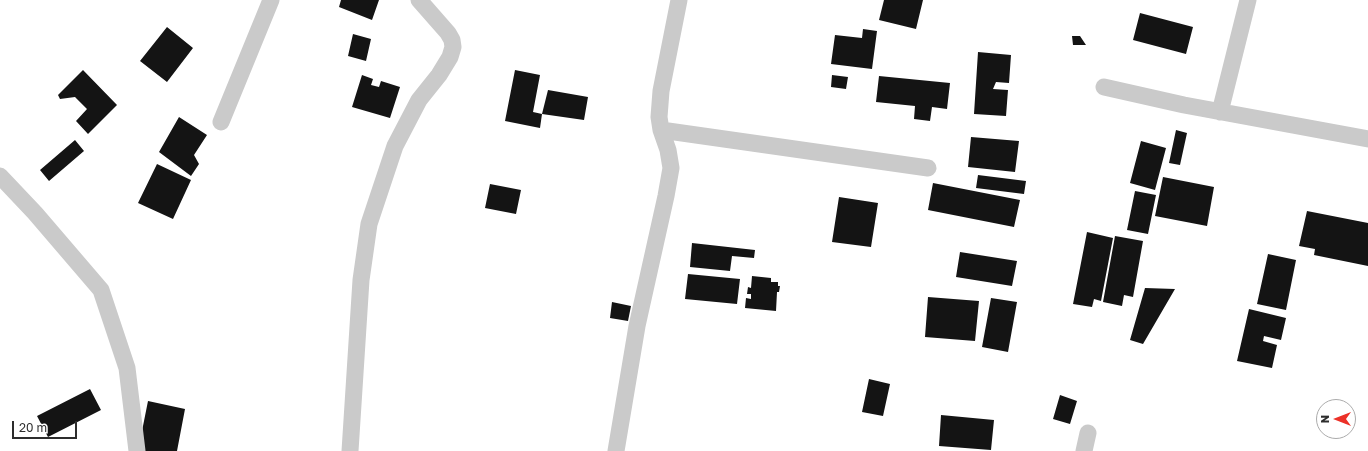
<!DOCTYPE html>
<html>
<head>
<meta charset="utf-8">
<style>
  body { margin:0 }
  #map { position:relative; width:1368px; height:451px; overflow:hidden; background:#fff; font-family:"Golos Text",sans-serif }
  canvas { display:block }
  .north { position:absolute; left:1316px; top:399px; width:40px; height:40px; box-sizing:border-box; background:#fff; border:1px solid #ababab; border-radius:50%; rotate:270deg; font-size:11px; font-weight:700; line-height:16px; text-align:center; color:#2d2d2d }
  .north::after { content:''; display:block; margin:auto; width:14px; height:18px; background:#ec3128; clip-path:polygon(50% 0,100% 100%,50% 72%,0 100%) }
  .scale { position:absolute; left:12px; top:421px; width:65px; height:18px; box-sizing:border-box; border:2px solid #2d2d2d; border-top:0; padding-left:5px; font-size:12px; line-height:14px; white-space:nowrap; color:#2d2d2d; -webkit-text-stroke:3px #fff; paint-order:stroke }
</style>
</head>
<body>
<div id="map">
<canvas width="1368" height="451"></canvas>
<div class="north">N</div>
<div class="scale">20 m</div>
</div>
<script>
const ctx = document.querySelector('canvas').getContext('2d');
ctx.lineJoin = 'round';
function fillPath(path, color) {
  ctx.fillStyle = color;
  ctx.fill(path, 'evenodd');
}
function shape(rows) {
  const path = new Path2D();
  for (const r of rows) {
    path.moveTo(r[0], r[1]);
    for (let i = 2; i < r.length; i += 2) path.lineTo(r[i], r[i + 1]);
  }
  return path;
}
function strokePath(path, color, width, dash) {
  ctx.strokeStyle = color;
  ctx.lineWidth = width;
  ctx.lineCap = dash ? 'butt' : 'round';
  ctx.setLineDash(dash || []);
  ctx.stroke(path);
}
fillPath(shape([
  [341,0,379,0,372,20,339,7],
  [884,0,923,0,916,29,879,20],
  [1140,13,1193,27,1186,54,1133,40],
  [167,27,193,48,167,82,140,61],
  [863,29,877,31,872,69,831,64,835,35,862,38],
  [353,34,371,39,366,61,348,56],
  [1072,36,1080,36,1086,45,1073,45],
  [978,52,1011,55,1009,83,996,82,993,89,1008,90,1006,116,974,114],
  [83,70,117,105,88,134,76,121,87,109,75,97,60,99,58,95],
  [515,70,540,75,533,112,542,114,540,128,505,121],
  [362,75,373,79,371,85,379,87,381,81,400,87,390,118,352,107],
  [832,75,848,77,846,89,831,87],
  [879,76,950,83,947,109,932,107,930,121,914,119,915,106,876,102],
  [548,90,588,97,584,120,542,114],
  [179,117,207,135,194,155,199,164,191,176,159,152],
  [1176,130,1187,133,1180,165,1169,163],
  [971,137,1019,141,1015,172,968,167],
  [75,140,84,151,49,181,40,170],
  [1141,141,1166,148,1155,190,1130,183],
  [157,164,191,180,173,219,138,203],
  [978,175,1026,181,1024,194,976,188],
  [1163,177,1214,187,1207,226,1155,216],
  [933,183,1020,200,1014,227,928,210],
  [490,184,521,190,516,214,485,208],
  [1135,191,1156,195,1148,234,1127,230],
  [839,197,878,203,871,247,832,242],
  [1307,211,1368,223,1368,266,1314,255,1315,249,1299,246],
  [1087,232,1113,238,1101,301,1094,299,1092,307,1073,304],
  [1115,236,1143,241,1133,297,1124,295,1122,306,1103,302],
  [692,243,755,250,754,258,732,256,730,271,690,267],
  [960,252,1017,261,1012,286,956,277],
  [1268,254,1296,260,1286,310,1257,304],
  [688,274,740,279,737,304,685,299],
  [752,276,771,278,771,282,778,282,778,286,780,286,779,292,777,292,776,311,745,308,746,298,751,299,751,294,747,294,748,287,751,288],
  [1145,288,1175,289,1143,344,1130,340],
  [928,297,979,301,975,341,925,337],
  [991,298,1017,302,1008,352,982,347],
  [612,302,631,306,628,321,610,318],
  [1249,309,1286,318,1281,340,1264,336,1263,341,1277,345,1272,368,1237,361],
  [869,379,890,384,883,416,862,412],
  [90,389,101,410,48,437,37,416],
  [1060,395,1077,401,1070,424,1053,419],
  [148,401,185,409,177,451,138,451],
  [941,415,994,420,991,450,939,446]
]), '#141414');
strokePath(shape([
  [1104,87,1184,105,1368,139],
  [1220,112,1248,0],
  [221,122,271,0],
  [661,130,928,168],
  [0,176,35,213,101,290,127,368,137,451],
  [350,451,361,280,369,224,395,146,419,100,439,75,450,57,453,47,452,40,448,33,419,0],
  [616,451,637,326,666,196,671,168,668,150,661,130,659,117,661,91,679,0],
  [1084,451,1088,433]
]), '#cacaca', 17);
</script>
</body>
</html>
